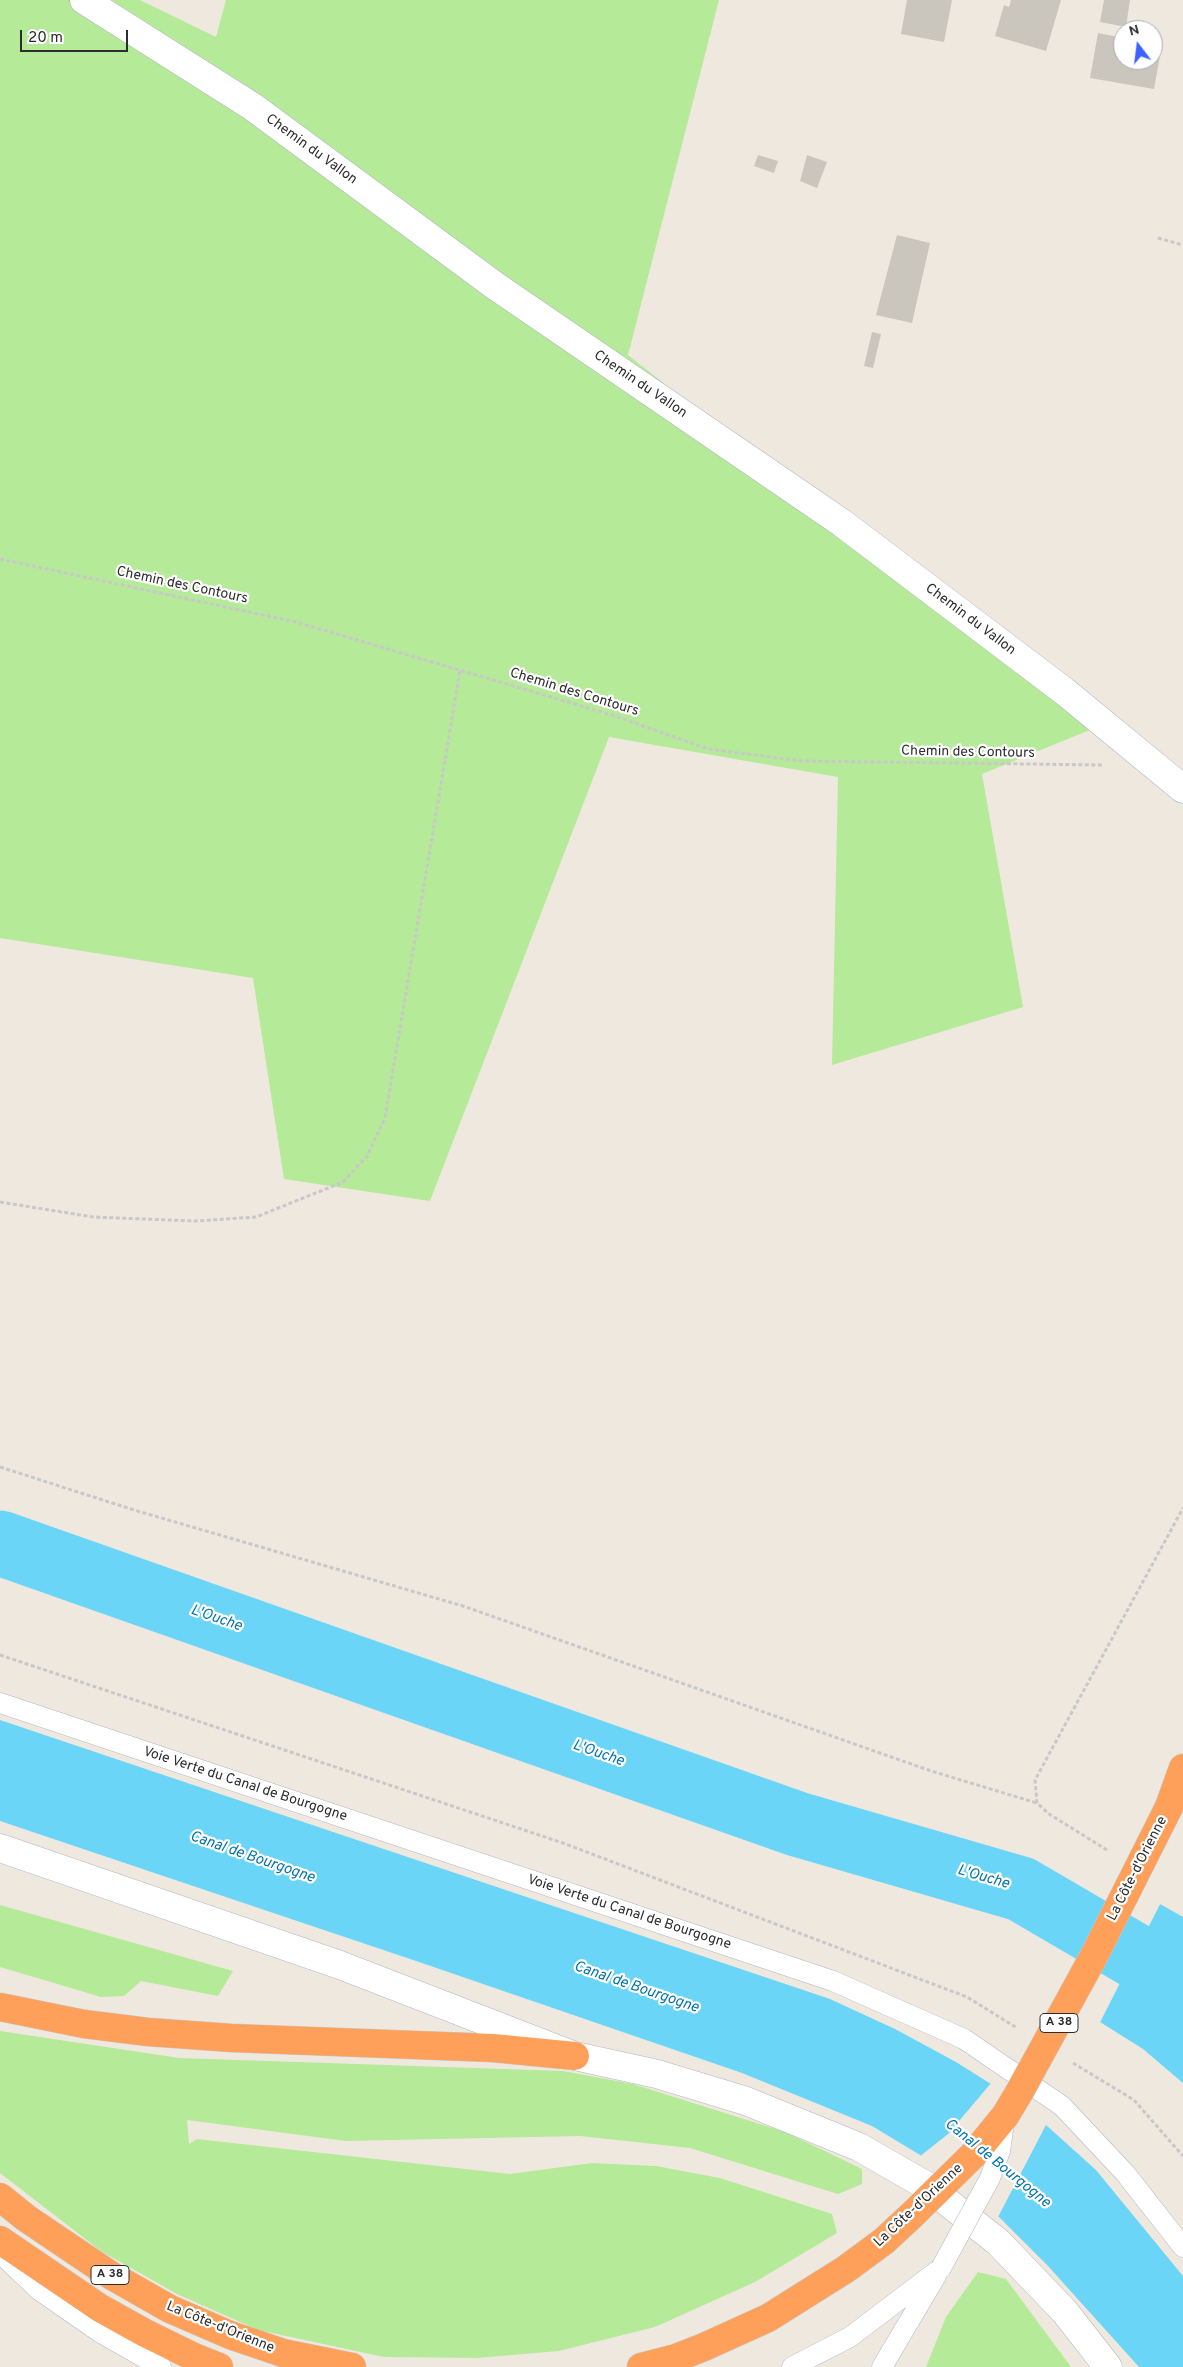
<!DOCTYPE html>
<html>
<head>
<meta charset="utf-8">
<style>
  body { margin:0 }
  #map { position:relative; width:1183px; height:2367px; overflow:hidden; background:#efe8df; font-family:Overpass,sans-serif }
  canvas { display:block }
  .north { position:absolute; left:1113px; top:20px; width:50px; height:50px; box-sizing:border-box; background:#fff; border:1px solid #ababab; border-radius:50%; rotate:345deg; font-size:14px; font-weight:700; line-height:20px; text-align:center; color:#2d2d2d }
  .north::after { content:''; display:block; margin:auto; width:18px; height:22px; background:#3c63ff; clip-path:polygon(50% 0,100% 100%,50% 72%,0 100%) }
  .scale { position:absolute; left:20px; top:30px; width:108px; height:22px; box-sizing:border-box; border:2px solid #2d2d2d; border-top:0; padding-left:6px; font-size:15px; line-height:18px; white-space:nowrap; color:#2d2d2d; -webkit-text-stroke:4px #fff; paint-order:stroke }
</style>
</head>
<body>
<div id="map">
<canvas width="1183" height="2367"></canvas>
<div class="north">N</div>
<div class="scale">20 m</div>
</div>
<script>
const ctx = document.querySelector('canvas').getContext('2d');
ctx.lineJoin = 'round';
function fillPath(path, color) {
  ctx.fillStyle = color;
  ctx.fill(path, 'evenodd');
}
function shape(rows) {
  const path = new Path2D();
  for (const r of rows) {
    path.moveTo(r[0], r[1]);
    for (let i = 2; i < r.length; i += 2) path.lineTo(r[i], r[i + 1]);
  }
  return path;
}
function strokePath(path, color, width, dash) {
  ctx.strokeStyle = color;
  ctx.lineWidth = width;
  ctx.lineCap = dash ? 'butt' : 'round';
  ctx.setLineDash(dash || []);
  ctx.stroke(path);
}
function label(font, color, halo, rows, align = 'center') {
  ctx.font = font + ' Overpass,sans-serif';
  ctx.lineWidth = 4.5;
  ctx.setLineDash([]);
  ctx.textBaseline = 'middle';
  ctx.strokeStyle = halo;
  ctx.fillStyle = color;
  for (const [text, x, y, turn = 0] of rows) {
    ctx.save();
    ctx.translate(x, y);
    ctx.rotate((+turn || 0) * Math.PI / 180);
    ctx.textAlign = isNaN(turn) ? turn : align;
    if (halo) ctx.strokeText(text, 0, 0);
    ctx.fillText(text, 0, 0);
    ctx.restore();
  }
}
fillPath(shape([
  [0,0,140,0,216,37,226,0,719,0,628,355,1097,727,982,774,1023,1007,832,1065,838,777,609,737,430,1201,284,1179,253,978,0,938],
  [0,1905,233,1971,218,1996,141,1981,124,1996,101,1997,0,1967],
  [0,2031,179,2058,563,2071,633,2084,785,2132,862,2169,862,2184,838,2194,690,2148,580,2136,346,2141,187,2120,189,2144,197,2139,510,2174,592,2163,656,2166,720,2178,832,2214,837,2233,755,2282,655,2327,559,2351,477,2358,384,2357,258,2330,177,2294,101,2251,0,2173],
  [978,2272,1006,2279,1071,2367,926,2367,946,2317]
]), '#b5ea98');
fillPath(shape([
  [0,1720,830,1999,895,2029,956,2062,991,2084,1046,2125,1096,2170,1183,2276,1183,2367,1139,2367,1048,2266,999,2217,925,2158,872,2126,742,2073,419,1962,0,1821],
  [1160,1904,1183,1917,1183,2083,1143,2049,1100,2022]
]), '#6bd5f8');
fillPath(shape([
  [1161,1902,1100,2022,1099,2024,1097,2021,1157,1903],
  [992,2082,1047,2123,997,2219,961,2188,919,2157,948,2134]
]), '#efe8df');
strokePath(shape([
  [0,1543,797,1824,1021,1889,1163,1972,1183,1987]
]), '#6bd5f8', 65);
fillPath(shape([
  [907,0,952,0,944,42,901,34],
  [1011,0,1061,0,1046,51,995,36,1004,5,1009,7],
  [1104,0,1130,0,1126,27,1100,22],
  [1098,33,1123,38,1123,60,1153,60,1153,44,1162,45,1154,89,1090,78],
  [758,155,778,161,774,173,754,166],
  [807,155,827,162,817,188,800,181],
  [897,235,930,243,912,323,876,315],
  [872,332,881,334,873,368,864,366]
]), '#cbc6bd');
const service = shape([
  [0,1703,833,1981,964,2039,1062,2106,1125,2173,1183,2247],
  [0,2253,39,2290,101,2333,161,2367],
  [792,2367,850,2337,941,2268],
  [882,2367,936,2276]
]);
const minor = shape([
  [84,0,253,107,494,285,842,523,1064,691,1183,789],
  [0,1848,340,1965,575,2056,657,2074,746,2101,859,2147,927,2186,998,2242,1065,2312,1108,2367]
]);
const motorway = shape([
  [1169,1807,1183,1768],
  [0,2007,84,2024,148,2032,232,2038,493,2048,575,2056],
  [0,2197,26,2218,112,2276,170,2309,230,2335,283,2353,352,2367],
  [0,2240,100,2308,145,2333,194,2357,219,2367],
  [641,2367,676,2358,704,2347,768,2318,846,2269,884,2241,912,2215]
]);
strokePath(service, '#b3b6c2', 21);
strokePath(minor, '#b3b6c2', 29);
strokePath(motorway, '#c8c8c8', 29);
strokePath(shape([
  [1158,238,1183,245],
  [0,559,296,622,612,715,708,749,802,761,1103,765],
  [0,1202,93,1217,195,1221,256,1217,343,1182,367,1156,385,1118,460,671],
  [0,1467,134,1510,463,1606,931,1771,1037,1803],
  [0,1655,563,1843,967,1997,1017,2028],
  [1107,1850,1049,1814,1037,1803,1035,1780,1183,1508],
  [1073,2063,1134,2100,1183,2156]
]), '#c8c8c8', 3, [4, 2.5]);
strokePath(service, '#fff', 20);
strokePath(minor, '#fff', 28);
strokePath(motorway, '#ffa05a', 28);
const serviceBridge = shape([
  [941,2268,990,2178,1000,2151,1005,2116]
]);
const motorwayBridge = shape([
  [912,2215,973,2155,1005,2116,1020,2091,1095,1954,1169,1807]
]);
strokePath(serviceBridge, '#b3b6c2', 21, []);
strokePath(motorwayBridge, '#c8c8c8', 29, []);
strokePath(serviceBridge, '#fff', 20);
strokePath(motorwayBridge, '#ffa05a', 28);
for (const [x, y, w] of [
  [1059,2023,38],
  [110,2275,38]
]) {
  const box = new Path2D();
  box.roundRect(x - w / 2, y - 9.5, w, 19, 4);
  ctx.fillStyle = '#fff';
  ctx.fill(box);
  strokePath(box, '#2d2d2d', 1);
}
label('bold 12px', '#2d2d2d', null, [
  ["A 38",1059,2023],
  ["A 38",110,2275]
]);
label('14px', '#2d2d2d', '#fff', [
  ["Chemin du Vallon",311,150,36],
  ["Chemin du Vallon",640,385,34],
  ["Chemin des Contours",182,586,12],
  ["Chemin du Vallon",970,620,37],
  ["Chemin des Contours",574,693,17],
  ["Chemin des Contours",968,753,1],
  ["Voie Verte du Canal de Bourgogne",245,1785,18],
  ["La Côte-d'Orienne",1138,1869,-63],
  ["Voie Verte du Canal de Bourgogne",629,1913,18],
  ["La Côte-d'Orienne",919,2206,-43],
  ["La Côte-d'Orienne",220,2328,22]
]);
label('italic 15px', '#0374ac', '#fff', [
  ["L'Ouche",216,1619,19],
  ["L'Ouche",598,1754,19],
  ["Canal de Bourgogne",252,1858,19],
  ["L'Ouche",983,1878,16],
  ["Canal de Bourgogne",636,1988,19],
  ["Canal de Bourgogne",997,2164,39]
]);
</script>
</body>
</html>
